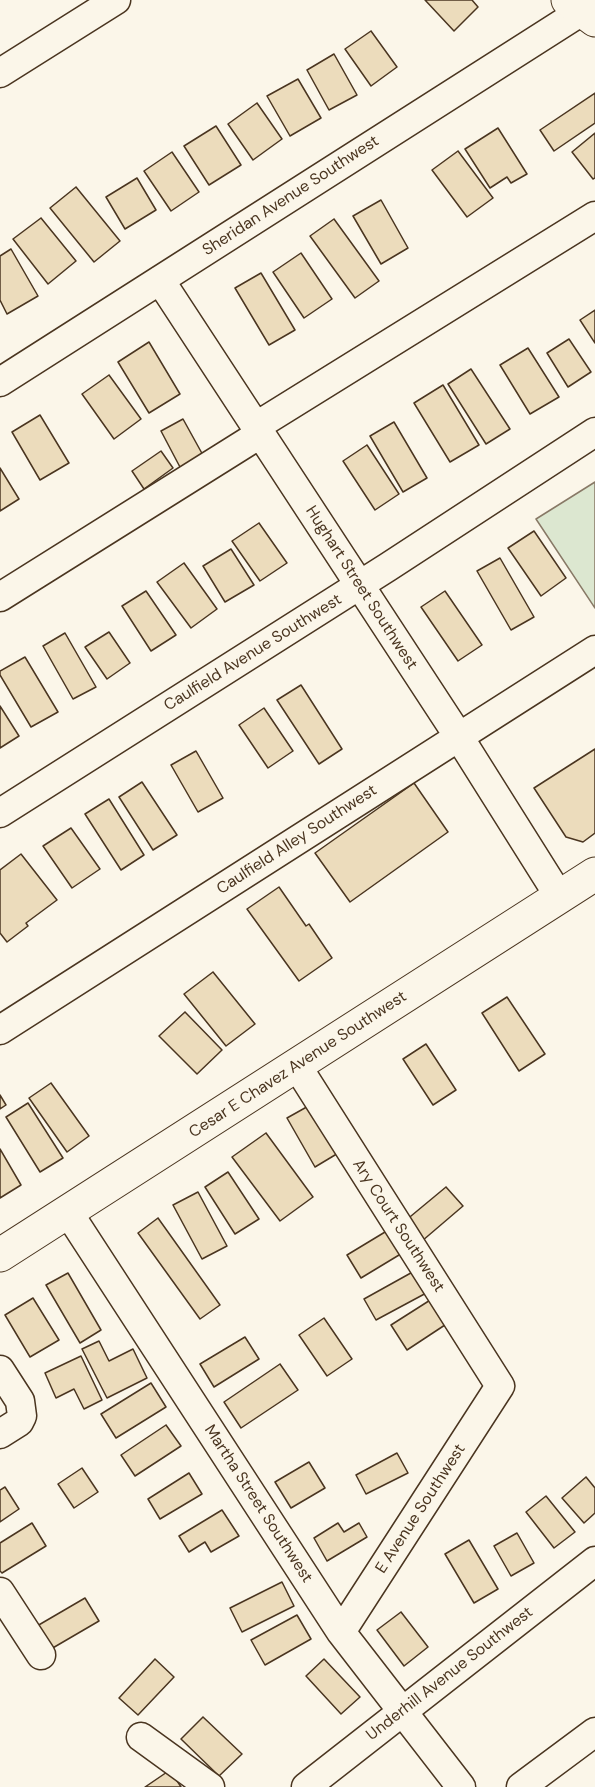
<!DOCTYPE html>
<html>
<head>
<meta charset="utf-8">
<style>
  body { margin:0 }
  canvas { display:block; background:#fbf6e9 }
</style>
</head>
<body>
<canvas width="595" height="1787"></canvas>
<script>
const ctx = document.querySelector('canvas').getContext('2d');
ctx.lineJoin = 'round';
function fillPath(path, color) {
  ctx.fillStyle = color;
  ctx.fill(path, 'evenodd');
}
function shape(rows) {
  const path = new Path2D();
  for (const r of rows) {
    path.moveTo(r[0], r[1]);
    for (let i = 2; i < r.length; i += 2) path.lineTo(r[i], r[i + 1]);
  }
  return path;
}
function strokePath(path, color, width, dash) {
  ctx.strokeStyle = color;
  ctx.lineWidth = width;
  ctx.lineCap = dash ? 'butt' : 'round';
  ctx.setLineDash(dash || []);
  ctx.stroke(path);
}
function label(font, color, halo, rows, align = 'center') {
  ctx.font = font + ' "DM Sans",sans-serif';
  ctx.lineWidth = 4.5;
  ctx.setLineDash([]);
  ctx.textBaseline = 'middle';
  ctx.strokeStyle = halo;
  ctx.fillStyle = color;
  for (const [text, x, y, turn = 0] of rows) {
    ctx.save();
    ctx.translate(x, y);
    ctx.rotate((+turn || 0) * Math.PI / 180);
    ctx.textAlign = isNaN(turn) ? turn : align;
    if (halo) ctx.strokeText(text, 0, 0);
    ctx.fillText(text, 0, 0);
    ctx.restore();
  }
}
const green = shape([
  [595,482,595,608,536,519,595,482]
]);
fillPath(green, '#dce7d0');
strokePath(green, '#887966', 1.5);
const building = shape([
  [425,0,472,0,478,7,454,31,425,0],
  [371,31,397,67,371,86,345,49,371,31],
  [334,54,357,95,329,110,307,70,334,54],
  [298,79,321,118,290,136,267,96,298,79],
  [595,93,595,123,554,151,540,130,595,93],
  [257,103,282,139,253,160,228,124,257,103],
  [216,126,241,165,209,185,184,146,216,126],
  [498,128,527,174,511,183,507,177,490,188,465,149,498,128],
  [595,133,595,178,593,179,572,152,595,133],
  [458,151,493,198,467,217,432,170,458,151],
  [172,152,199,192,171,211,144,171,172,152],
  [137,178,156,210,125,229,106,197,137,178],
  [76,187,120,241,94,262,50,208,76,187],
  [381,200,408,248,381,264,353,216,381,200],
  [41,218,76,261,48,284,13,239,41,218],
  [334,219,379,281,355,298,310,236,334,219],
  [11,249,38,296,7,314,0,300,0,256,11,249],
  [301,253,332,299,304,318,273,272,301,253],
  [261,273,295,330,269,345,235,288,261,273],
  [595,310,595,343,580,320,595,310],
  [569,339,591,372,568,387,547,353,569,339],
  [149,342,180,394,149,413,118,362,149,342],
  [528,348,559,397,530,414,500,365,528,348],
  [471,369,510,429,486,444,448,384,471,369],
  [109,375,141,419,114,439,82,394,109,375],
  [443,385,479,445,450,462,414,403,443,385],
  [40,415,69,463,40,480,12,432,40,415],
  [183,419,204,457,181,469,161,431,183,419],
  [394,422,427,478,403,492,370,436,394,422],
  [367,445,399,494,375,510,343,461,367,445],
  [161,451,173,468,144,489,132,471,161,451],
  [0,468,19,499,0,511,0,468],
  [259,523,287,563,260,581,232,541,259,523],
  [534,531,566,578,541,596,508,548,534,531],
  [231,549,254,585,225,602,203,566,231,549],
  [500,558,534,617,511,630,477,571,500,558],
  [184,563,217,609,191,628,157,582,184,563],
  [146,591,176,635,151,651,122,606,146,591],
  [445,591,482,645,458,661,421,607,445,591],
  [109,632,130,663,107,679,85,647,109,632],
  [65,633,96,687,73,699,43,646,65,633],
  [25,657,58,712,31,727,0,675,0,671,25,657],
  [301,685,342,749,319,764,277,700,301,685],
  [0,706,19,736,0,748,0,706],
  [264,708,293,751,268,768,239,725,264,708],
  [595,749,595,833,583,842,566,837,534,788,595,749],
  [196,751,223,798,198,812,171,765,196,751],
  [142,782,177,835,153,850,119,797,142,782],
  [414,783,448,832,350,902,315,853,414,783],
  [109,799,144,855,121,870,85,814,109,799],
  [71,828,100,869,72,888,43,846,71,828],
  [21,854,57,900,26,923,28,926,7,942,0,933,0,870,21,854],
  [279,887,306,926,309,924,332,958,299,981,247,909,279,887],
  [213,972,255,1024,226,1046,184,994,213,972],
  [507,997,545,1054,519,1071,482,1013,507,997],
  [185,1012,222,1050,197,1074,159,1036,185,1012],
  [426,1044,456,1090,433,1105,403,1059,426,1044],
  [51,1083,89,1136,67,1152,29,1098,51,1083],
  [0,1095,6,1105,0,1109,0,1095],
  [28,1103,63,1158,40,1172,6,1117,28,1103],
  [312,1104,340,1152,315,1167,287,1118,312,1104],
  [266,1133,313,1197,280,1221,232,1157,266,1133],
  [0,1149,21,1185,0,1198,0,1149],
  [228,1172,259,1219,235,1234,205,1187,228,1172],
  [446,1187,463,1206,422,1241,405,1221,446,1187],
  [198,1192,227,1246,202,1259,173,1205,198,1192],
  [158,1218,220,1305,200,1319,138,1233,158,1218],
  [390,1229,404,1252,361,1278,347,1255,390,1229],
  [418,1269,430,1291,376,1320,364,1299,418,1269],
  [68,1273,101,1330,80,1343,46,1285,68,1273],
  [435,1297,451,1321,407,1350,391,1325,435,1297],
  [33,1298,59,1340,30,1357,5,1315,33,1298],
  [324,1318,352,1359,327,1376,299,1335,324,1318],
  [245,1337,259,1359,214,1387,200,1364,245,1337],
  [99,1341,109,1361,133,1349,147,1378,107,1398,82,1349,99,1341],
  [81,1356,102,1400,84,1409,74,1389,56,1398,45,1373,81,1356],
  [280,1364,298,1390,241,1428,224,1402,280,1364],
  [151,1383,166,1407,116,1438,101,1414,151,1383],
  [166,1425,181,1446,135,1476,121,1455,166,1425],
  [397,1453,408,1473,366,1494,356,1475,397,1453],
  [309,1462,325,1488,291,1508,275,1482,309,1462],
  [82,1468,98,1492,74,1508,58,1484,82,1468],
  [189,1473,202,1494,160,1519,148,1499,189,1473],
  [586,1477,595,1488,595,1513,584,1523,562,1498,586,1477],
  [5,1487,19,1509,0,1522,0,1490,5,1487],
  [546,1496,575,1532,554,1548,526,1512,546,1496],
  [222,1510,239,1536,211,1552,205,1542,189,1552,179,1536,222,1510],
  [32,1523,46,1546,2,1573,0,1571,0,1543,32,1523],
  [338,1523,344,1532,359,1523,367,1537,327,1561,314,1538,338,1523],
  [517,1533,534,1563,511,1576,494,1546,517,1533],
  [469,1540,498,1589,474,1603,445,1554,469,1540],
  [282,1582,294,1606,242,1632,230,1608,282,1582],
  [85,1598,99,1621,51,1649,37,1626,85,1598],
  [401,1612,428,1647,404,1666,377,1630,401,1612],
  [297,1615,311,1639,265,1665,251,1640,297,1615],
  [155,1659,174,1677,138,1715,119,1698,155,1659],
  [324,1659,360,1697,341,1714,306,1676,324,1659],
  [203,1717,242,1754,219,1776,181,1739,203,1717],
  [170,1770,181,1787,145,1787,170,1770]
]);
fillPath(building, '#ecdcbc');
strokePath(building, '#4a3520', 1.5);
const minor = shape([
  [0,73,116,0],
  [160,280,459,737,559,896],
  [0,382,582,11],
  [255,427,595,216],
  [0,597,260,434],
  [0,813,388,567,595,432],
  [0,1030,595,650],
  [297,1066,500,1386,341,1632],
  [68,1212,341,1632,461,1787],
  [0,1370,20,1401,22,1416,19,1422,0,1434],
  [0,1592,41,1655],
  [141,1737,210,1787],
  [306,1787,595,1561],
  [521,1787,595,1732]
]);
const major = shape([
  [568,0,595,20],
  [0,1255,595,874]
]);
strokePath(minor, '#4a3520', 31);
strokePath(major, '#4a3520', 35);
strokePath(minor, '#fbf6e9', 28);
strokePath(major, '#fbf6e9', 33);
label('16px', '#4a3520', '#fbf6e9', [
  ["Sheridan Avenue Southwest",291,196,-33],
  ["Hughart Street Southwest",361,588,57],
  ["Caulfield Avenue Southwest",253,653,-32],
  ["Caulfield Alley Southwest",297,840,-33],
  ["Cesar E Chavez Avenue Southwest",298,1065,-33],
  ["Ary Court Southwest",398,1226,57],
  ["Martha Street Southwest",258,1504,57],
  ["E Avenue Southwest",421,1509,-57],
  ["Underhill Avenue Southwest",450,1674,-38]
]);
</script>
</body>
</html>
